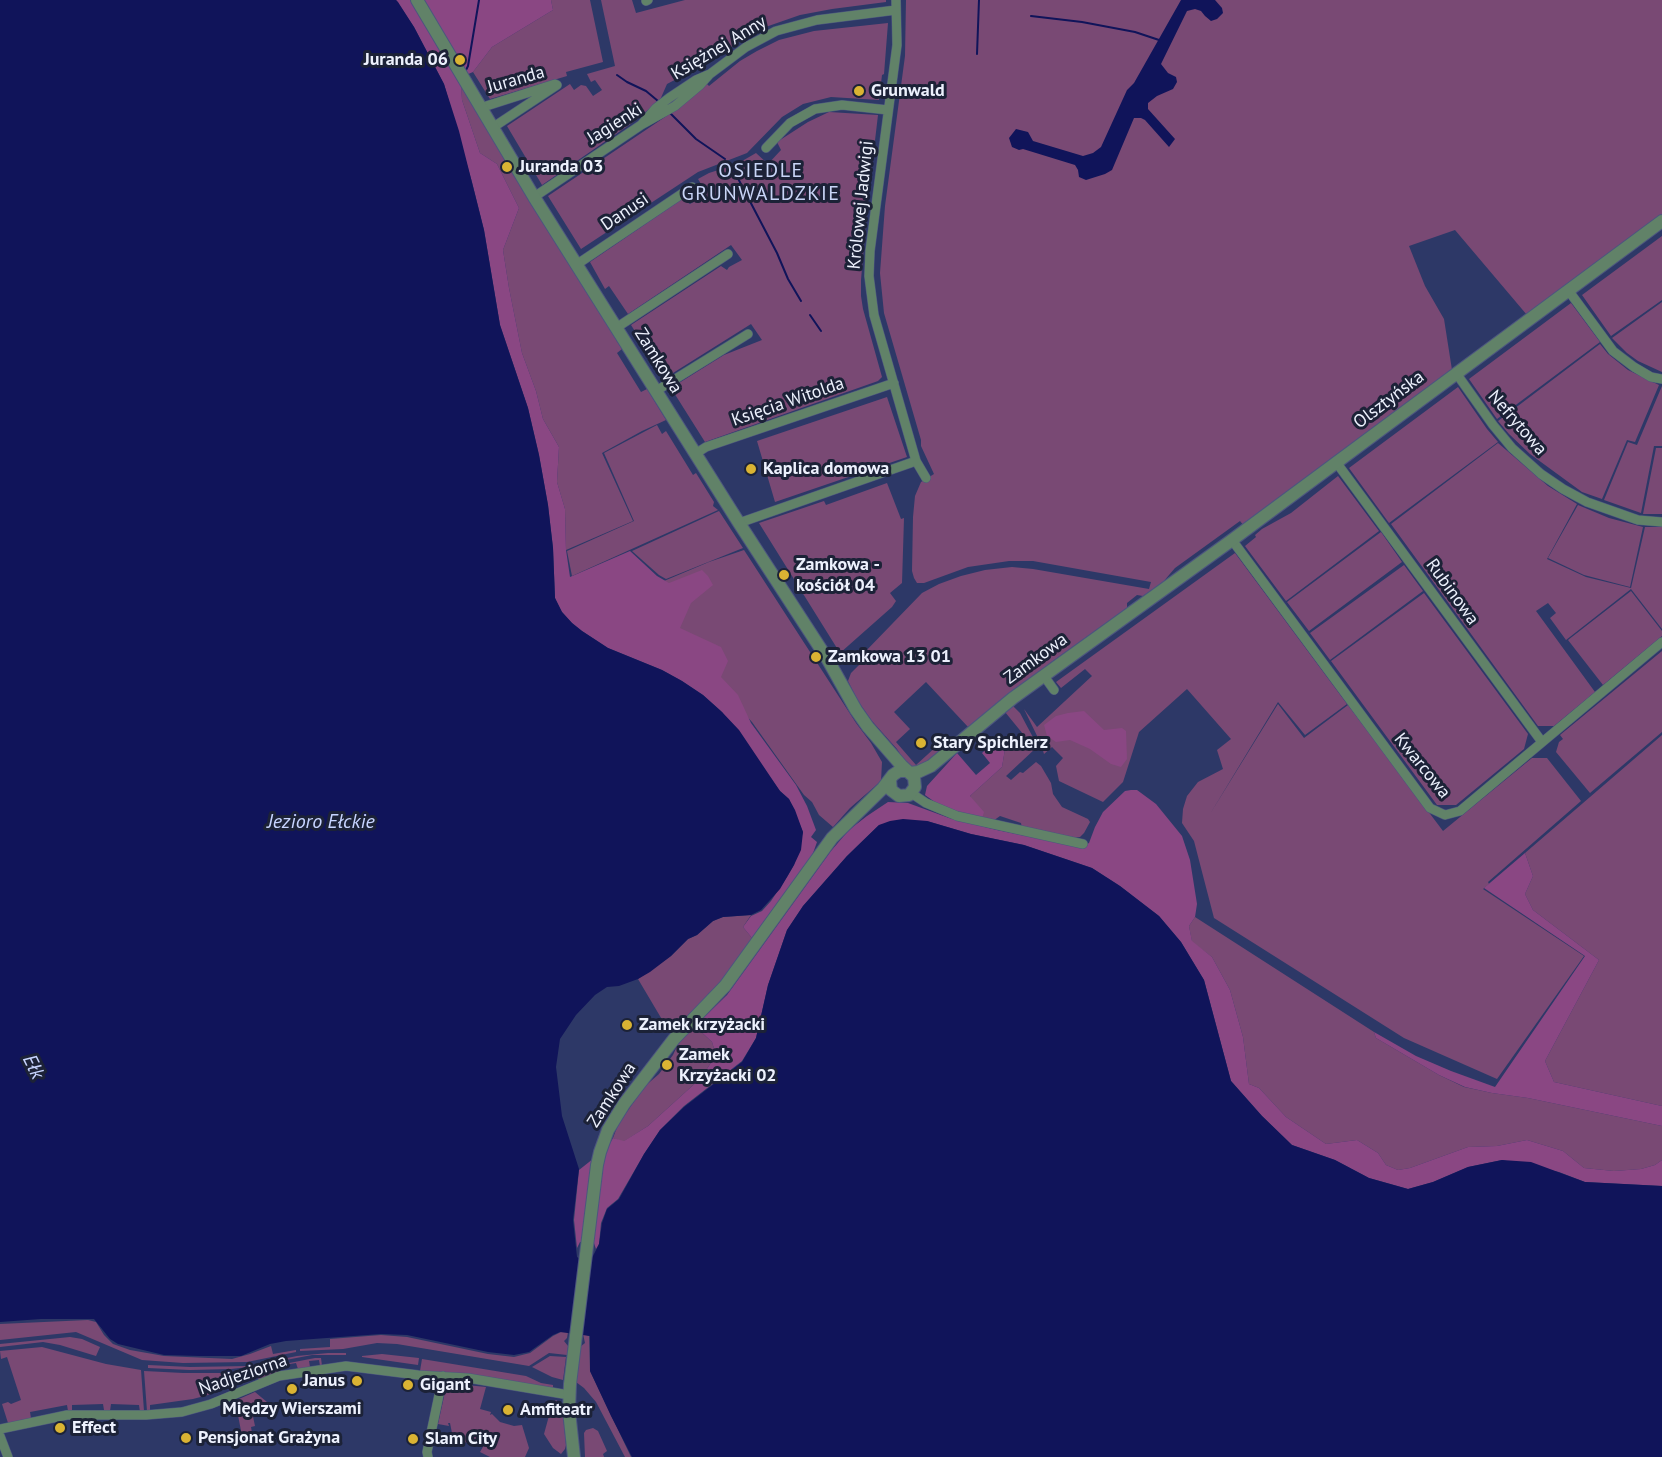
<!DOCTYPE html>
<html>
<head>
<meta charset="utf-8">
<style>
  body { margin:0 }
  canvas { display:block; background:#2d3867 }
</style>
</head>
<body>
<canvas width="1662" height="1457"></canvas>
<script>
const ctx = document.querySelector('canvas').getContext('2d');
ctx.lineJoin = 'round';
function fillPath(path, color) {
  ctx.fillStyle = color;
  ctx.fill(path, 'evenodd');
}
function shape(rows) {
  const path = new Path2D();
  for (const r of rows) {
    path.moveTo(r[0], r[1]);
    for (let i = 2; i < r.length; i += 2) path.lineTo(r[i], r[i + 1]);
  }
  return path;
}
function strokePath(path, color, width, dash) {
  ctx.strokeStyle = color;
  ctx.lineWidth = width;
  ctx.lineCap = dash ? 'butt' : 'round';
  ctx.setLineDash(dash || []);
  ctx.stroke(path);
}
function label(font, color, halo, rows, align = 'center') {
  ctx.font = font + ' "PT Sans",sans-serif';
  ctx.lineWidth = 6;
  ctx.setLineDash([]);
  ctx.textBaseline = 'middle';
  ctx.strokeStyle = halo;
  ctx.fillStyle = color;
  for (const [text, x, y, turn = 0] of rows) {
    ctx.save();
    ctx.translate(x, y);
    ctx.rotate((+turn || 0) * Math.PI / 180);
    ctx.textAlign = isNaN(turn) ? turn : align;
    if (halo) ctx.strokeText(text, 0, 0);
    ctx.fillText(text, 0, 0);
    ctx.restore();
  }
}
fillPath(shape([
  [551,0,590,0,603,62,566,72,567,76,490,99,473,72,492,47,553,10],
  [601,0,632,0,636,13,685,0,886,0,886,2,832,9,800,15,757,30,707,63,667,84,660,100,632,123,542,185,507,126,570,84,574,90,581,85,586,86,593,96,602,90,595,80,591,82,587,74,615,66],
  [906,0,1662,0,1662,216,1527,315,1455,230,1409,246,1425,286,1444,319,1452,370,1244,526,1240,521,1175,568,1163,582,1143,596,1137,595,1127,603,1127,608,1050,663,1051,666,969,728,926,682,894,712,910,729,896,742,916,765,938,745,941,750,930,763,913,768,905,762,897,749,872,721,858,701,848,681,851,673,864,660,862,655,922,593,939,584,961,576,985,570,1012,567,1033,569,1149,589,1151,582,1033,561,1009,561,968,567,924,583,917,583,914,578,912,571,913,517,915,496,921,482,934,474,921,446,921,440,884,313,880,273,885,206,905,56],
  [888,23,884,74,882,75,879,100,831,97,803,104,782,117,747,153,698,172,581,249,548,196,668,115,707,84,709,86,740,61,757,51,779,40,814,31],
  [461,85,618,339,616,340,622,349,617,353,641,392,647,389,666,420,642,431,602,453,633,521,566,550,565,509,557,482,559,447,543,419,536,391,522,353,509,288,503,250,519,208,497,164,480,153,462,100],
  [829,112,878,115,867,208,861,280,861,296,863,309,882,377,878,381,705,442,671,388,724,355,762,340,751,324,665,378,631,325,721,266,727,270,729,267,742,260,731,245,628,314,609,286,605,289,590,262,682,199,690,204,707,194,698,179,709,173,737,164,756,153,768,164,781,150,777,142,808,122],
  [1662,236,1662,300,1611,336,1582,295],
  [1662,302,1662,372,1638,361,1627,353,1612,338],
  [1571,303,1600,342,1497,419,1469,379],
  [1600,344,1608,354,1628,370,1659,385,1635,442,1627,440,1602,499,1582,492,1530,454,1509,434,1498,421],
  [1662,386,1662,446,1654,446,1641,513,1604,500,1628,442,1637,445],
  [1458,387,1487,429,1498,442,1389,523,1349,468],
  [887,397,907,457,775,502,757,441],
  [657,425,662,434,666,431,693,475,696,473,714,502,713,506,718,510,572,576,567,551,634,521,604,453],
  [1498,443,1548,486,1577,504,1547,559,1586,577,1631,588,1645,527,1662,527,1662,629,1631,589,1566,640,1550,618,1556,613,1548,603,1536,611,1595,692,1554,726,1538,726,1391,524],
  [1656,448,1662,448,1662,514,1643,514],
  [1338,476,1379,531,1286,601,1245,546,1256,537,1255,535,1262,529,1291,513],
  [887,483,901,519,904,518,902,583,890,593,896,601,892,607,840,653,759,523,824,501,826,505],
  [1578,505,1609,518,1643,527,1630,587,1584,575,1548,558],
  [719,511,743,548,666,579,659,575,632,551],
  [1381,532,1402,562,1309,631,1287,602],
  [744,550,856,723,871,743,882,762,881,781,850,808,833,827,819,815,812,802,804,795,752,722,691,655,593,611,709,562],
  [1235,553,1347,704,1305,735,1278,702,1210,814,1278,704,1304,738,1348,705,1443,831,1532,758,1547,758,1581,801,1488,882,1489,884,1483,889,1584,956,1497,1079,1404,1038,1214,918,1194,841,1182,823,1183,809,1187,796,1198,782,1223,769,1217,750,1231,739,1187,689,1139,732,1123,782,1103,802,1059,781,1056,766,1063,758,1052,747,1044,754,1041,744,1024,709,1037,727,1092,676,1085,669,1061,688,1056,682],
  [1404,565,1423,591,1330,660,1310,633],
  [1631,591,1662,631,1662,636,1603,685,1568,640],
  [1424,593,1528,734,1524,749,1456,805,1437,805,1331,661],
  [1662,651,1662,732,1590,793,1556,752,1559,742,1563,739,1560,735],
  [1013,706,1020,713,1036,743,1036,748,1006,776,1011,780,1020,772,1023,773,1036,762,1041,766,1051,783,1053,794,1062,807,1088,819,1090,822,1084,833,1080,837,1072,838,1022,828,1021,823,1000,816,993,821,982,819,970,796,1002,767,1005,749,1023,734,1005,712],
  [1662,735,1662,1106,1554,1082,1545,1061,1599,960,1533,910,1525,894,1533,876,1525,853],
  [751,915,743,927,752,938,741,957,717,989,670,1033,638,979,671,956,688,939,697,935,713,921,723,917],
  [1195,917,1374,1032,1376,1038,1439,1075,1464,1087,1492,1093,1528,1098,1662,1126,1662,1160,1655,1165,1641,1169,1614,1171,1584,1168,1563,1151,1527,1140,1497,1146,1468,1147,1410,1168,1398,1170,1386,1165,1378,1153,1357,1140,1326,1144,1286,1117,1259,1088,1249,1084,1243,1037,1230,990,1212,957,1192,942,1189,926],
  [695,1026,712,1042,716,1055,701,1078,648,1126,623,1142,613,1138,618,1125,644,1087,659,1074,673,1055,679,1042],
  [88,1320,96,1322,104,1335,113,1344,130,1350,164,1356,232,1359,250,1354,271,1346,273,1354,296,1350,296,1352,247,1362,183,1363,142,1360,76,1332,0,1340,0,1324],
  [561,1332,568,1332,567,1338,564,1341,568,1346,567,1355,549,1353,529,1366,397,1344,377,1343,343,1349,300,1351,300,1349,330,1347,330,1339,381,1335,407,1337,488,1354,514,1357,530,1353,553,1336],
  [583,1334,589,1336,590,1371,631,1457,625,1457,596,1402,584,1388,576,1382,580,1347,585,1343],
  [70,1337,82,1339,100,1347,96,1356,60,1345,43,1342,0,1347,0,1344],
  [42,1347,106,1364,141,1370,144,1411,140,1412,139,1405,111,1404,110,1411,104,1410,103,1404,72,1405,72,1411,68,1411,67,1405,30,1412,31,1418,8,1423,2,1404,8,1402,11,1404,21,1400,7,1357,1,1359,0,1351],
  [328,1353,346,1353,346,1355,312,1355,249,1367,231,1369,190,1370,148,1368,148,1365,190,1367,248,1366,297,1356],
  [382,1354,419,1358,418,1365,362,1357,362,1356],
  [550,1356,566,1357,563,1380,552,1377,532,1367],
  [315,1358,321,1358,322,1366,320,1366,319,1360,309,1361,310,1367,298,1369,296,1363,278,1366,279,1372,259,1380,256,1374,208,1395,193,1399,150,1405,150,1411,147,1411,144,1371,183,1373,238,1373],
  [422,1359,526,1376,541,1383,553,1385,553,1389,420,1371],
  [447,1383,486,1387,480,1409,491,1412,490,1415,492,1414,500,1422,514,1426,522,1425,529,1448,525,1457,490,1457,480,1452,484,1445,480,1440,478,1443,473,1440,471,1444,451,1438,452,1433,450,1423,448,1423,449,1426,438,1424],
  [255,1392,267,1402,267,1404,251,1407,255,1426,251,1427,253,1439,243,1441,236,1405,232,1405,232,1402],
  [556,1400,562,1406,566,1445,565,1449,561,1454,553,1448,544,1434,552,1405],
  [593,1428,598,1431,607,1451,603,1454,604,1457,585,1457,584,1433,586,1430]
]), '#794974');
fillPath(shape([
  [396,0,551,0,553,10,492,47,473,72,466,75,461,82,462,100,480,153,497,164,519,208,503,250,509,288,522,353,536,391,543,419,559,447,557,482,565,509,566,550,570,577,630,551,657,576,669,583,702,570,708,576,713,585,691,603,680,628,721,647,728,661,721,677,738,695,751,723,796,785,807,806,816,830,811,837,817,842,812,856,752,938,743,927,751,916,762,911,771,901,787,877,794,865,803,832,789,799,780,791,722,712,703,695,682,681,662,670,608,648,582,631,572,623,562,612,555,598,553,548,548,505,539,455,528,408,500,325,484,230,472,182,444,84,414,27],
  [1084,711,1104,730,1122,728,1126,731,1127,759,1121,767,1111,764,1090,749,1070,740,1056,742,1047,736,1044,725,1056,716,1068,713],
  [997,739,1005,749,1002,767,970,796,984,812,982,819,949,809,939,805,925,795,927,786,957,753,976,775,990,763,982,753],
  [1131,790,1137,790,1156,804,1182,836,1190,860,1197,904,1195,917,1189,926,1192,941,1212,957,1230,990,1243,1037,1249,1084,1259,1088,1286,1117,1326,1144,1357,1140,1378,1153,1386,1165,1398,1170,1410,1168,1468,1147,1497,1146,1527,1140,1563,1151,1584,1168,1614,1171,1641,1169,1655,1165,1662,1160,1662,1186,1585,1182,1559,1172,1502,1160,1468,1167,1433,1182,1408,1189,1369,1178,1335,1160,1292,1145,1262,1116,1231,1081,1204,980,1181,942,1159,916,1120,886,1092,868,1024,845,971,834,927,821,879,825,847,856,803,906,787,930,768,985,756,1038,742,1061,684,1106,660,1130,644,1154,618,1199,607,1208,601,1223,599,1244,596,1249,594,1243,580,1242,577,1248,574,1220,579,1170,608,1147,613,1138,624,1141,648,1126,701,1078,716,1055,712,1042,695,1026,727,995,831,851,849,830,867,816,888,802,908,803,949,818,997,830,1081,847,1089,843,1095,827,1103,812,1125,791],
  [1525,853,1533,876,1525,894,1533,910,1599,960,1545,1061,1554,1082,1662,1106,1662,1126,1528,1098,1492,1093,1465,1087,1439,1075,1376,1038,1374,1032,1416,1056,1451,1071,1495,1087,1585,956,1484,888]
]), '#8a4783');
fillPath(shape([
  [0,0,396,0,398,2,414,27,444,84,459,131,484,230,500,325,528,408,539,455,548,505,553,548,555,598,562,612,572,623,582,631,608,648,662,670,682,681,703,695,722,712,739,730,780,791,789,799,795,810,803,832,801,850,794,865,780,889,761,910,751,915,723,917,713,921,697,935,688,939,671,956,650,972,638,979,619,986,607,987,595,995,576,1015,560,1039,556,1067,562,1116,579,1169,573,1220,577,1257,583,1261,589,1260,593,1256,599,1244,602,1223,607,1209,619,1199,644,1154,660,1130,684,1107,742,1062,756,1038,768,985,787,930,803,906,847,856,879,825,890,821,903,819,927,821,971,834,1024,845,1092,868,1120,886,1159,916,1181,942,1204,980,1231,1081,1262,1116,1292,1145,1335,1160,1369,1178,1408,1189,1433,1182,1468,1167,1502,1160,1531,1162,1585,1182,1662,1186,1662,1457,632,1457,611,1416,590,1371,590,1336,560,1332,553,1335,529,1352,514,1355,488,1352,407,1335,381,1334,286,1341,270,1344,241,1356,200,1356,164,1355,118,1344,110,1339,94,1319,41,1319,0,1322],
  [1181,0,1215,0,1222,8,1223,13,1217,19,1211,21,1205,16,1201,11,1195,9,1187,11,1161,64,1168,73,1176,77,1177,82,1173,89,1157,96,1148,103,1148,109,1175,139,1169,147,1145,120,1141,118,1134,118,1112,170,1105,174,1086,180,1079,177,1078,170,1075,165,1023,149,1019,150,1012,147,1009,138,1016,129,1028,132,1033,141,1083,156,1093,153,1101,147,1127,90,1134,83]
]), '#10145a');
strokePath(shape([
  [1031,16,1082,22,1135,32,1159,40],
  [977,54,979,0],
  [466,70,468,66,479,0],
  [617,75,627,82,646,91,658,101],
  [671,114,696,139,725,159],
  [732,167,777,253,788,279,801,301],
  [810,315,821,331]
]), '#10145a', 2);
const minor = shape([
  [896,0,897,45,870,251,869,276,874,315,916,461,926,478],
  [646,1,648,0],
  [480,108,555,84,557,85,492,128],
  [641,125,656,108,669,98,696,80,710,74,746,47,776,31,817,20,896,10],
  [766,148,790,123,815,109,842,105,888,110],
  [534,197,641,125,675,106,700,85,709,75],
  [576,265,692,187],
  [1568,290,1613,351,1634,367,1651,377,1662,379],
  [616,328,728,254],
  [1456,373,1493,425,1512,448,1541,474,1563,489,1587,502,1638,520,1662,522],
  [656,391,748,334],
  [695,454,706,447,894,383],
  [1336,462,1542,742],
  [739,523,916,461],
  [1232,540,1430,808,1445,815,1460,811,1662,642],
  [1044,676,1054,690],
  [911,793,926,803,957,816,1083,844],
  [0,1429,67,1415,146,1415,182,1412,211,1404,279,1376,346,1366,418,1375,468,1378,569,1395],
  [0,1436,8,1457],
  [428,1457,427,1452,443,1376]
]);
const tertiary = shape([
  [417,0,534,197,739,523,828,660,856,710,868,727,902,766,914,777,915,787,909,795,899,796,891,790,890,780],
  [910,773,918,772,931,766,1013,698,1232,540,1662,221],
  [574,1457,569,1411,570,1384,597,1165,600,1152,608,1130,624,1104,674,1039,725,986,832,838,883,788,893,775,899,771,907,771]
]);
strokePath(minor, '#4c567f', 10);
strokePath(tertiary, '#4c567f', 14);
strokePath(minor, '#618268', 9);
strokePath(tertiary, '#618268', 12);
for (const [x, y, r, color] of [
  [460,60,6,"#dab333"],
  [859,91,6,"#dab333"],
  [507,167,6,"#dab333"],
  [751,469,6,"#dab333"],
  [784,575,6,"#dab333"],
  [816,657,6,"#dab333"],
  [921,743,6,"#dab333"],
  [627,1025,6,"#dab333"],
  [667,1065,6,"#dab333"],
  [357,1381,6,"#dab333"],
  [408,1385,6,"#dab333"],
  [292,1389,6,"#dab333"],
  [508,1410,6,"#dab333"],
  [60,1428,6,"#dab333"],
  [186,1438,6,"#dab333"],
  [413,1439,6,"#dab333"]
]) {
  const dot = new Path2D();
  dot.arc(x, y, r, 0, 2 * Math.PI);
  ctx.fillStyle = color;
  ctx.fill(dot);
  strokePath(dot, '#1c2237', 2);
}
label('18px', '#edf1fd', '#1c2237', [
  ["Księżnej Anny",719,48,-31],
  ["Juranda",516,80,-16],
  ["Jagienki",615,124,-32],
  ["Królowej Jadwigi",861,205,-84],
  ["Danusi",625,212,-34],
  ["Zamkowa",658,361,58],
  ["Olsztyńska",1389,400,-37],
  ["Księcia Witolda",788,402,-19],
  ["Nefrytowa",1517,423,49],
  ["Rubinowa",1452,592,54],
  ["Zamkowa",1036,659,-36],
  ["Kwarcowa",1422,766,51],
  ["Zamkowa",612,1095,-57],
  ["Nadjeziorna",243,1375,-19]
]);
label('bold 18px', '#edf1fd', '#1c2237', [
  ["Juranda 06",448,60,"right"],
  ["Grunwald",871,91],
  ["Juranda 03",519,167],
  ["Kaplica domowa",763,469],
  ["Zamkowa -",796,565],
  ["kościół 04",796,586],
  ["Zamkowa 13 01",828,657],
  ["Stary Spichlerz",933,743],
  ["Zamek krzyżacki",639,1025],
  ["Zamek",679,1055],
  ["Krzyżacki 02",679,1076],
  ["Janus",345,1381,"right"],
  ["Gigant",420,1385],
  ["Między Wierszami",292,1409,"center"],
  ["Amfiteatr",520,1410],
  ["Effect",72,1428],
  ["Pensjonat Grażyna",198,1438],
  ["Slam City",425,1439]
], 'left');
ctx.letterSpacing = '1.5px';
label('20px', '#c9d5f7', '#1c2237', [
  ["OSIEDLE",761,171],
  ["GRUNWALDZKIE",761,194]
]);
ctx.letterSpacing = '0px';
label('italic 20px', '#c7d4ff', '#1c2237', [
  ["Jezioro Ełckie",321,822],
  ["Ełk",33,1067,64]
]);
</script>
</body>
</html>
